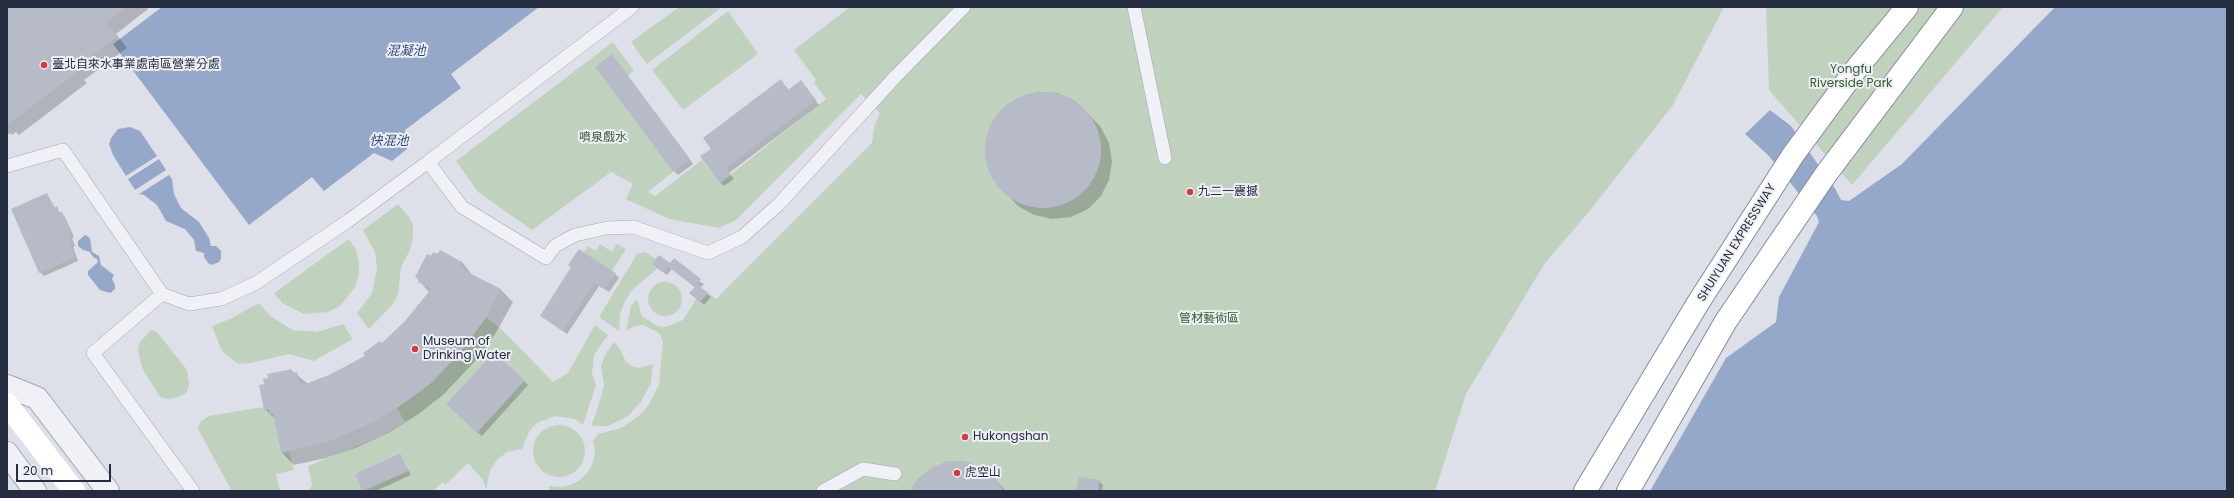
<!DOCTYPE html>
<html>
<head>
<meta charset="utf-8">
<style>
  body { margin:0 }
  #map { position:relative; width:2234px; height:498px; overflow:hidden; background:#dde0e8; font-family:Poppins,sans-serif }
  canvas { display:block }
  .frame { position:absolute; inset:0; border:8px solid #262c3f; pointer-events:none }
  .scale { position:absolute; left:16px; top:464px; width:95px; height:18px; box-sizing:border-box; border:2px solid #262c3f; border-top:0; padding-left:5px; font-size:12px; line-height:14px; white-space:nowrap; color:#262c3f; -webkit-text-stroke:3px #edeff5; paint-order:stroke }
</style>
</head>
<body>
<div id="map">
<canvas width="2234" height="498"></canvas>
<div class="frame"></div>
<div class="scale">20 m</div>
</div>
<script>
const ctx = document.querySelector('canvas').getContext('2d');
ctx.lineJoin = 'round';
function fillPath(path, color) {
  ctx.fillStyle = color;
  ctx.fill(path, 'evenodd');
}
function shape(rows) {
  const path = new Path2D();
  for (const r of rows) {
    if (r.length === 3) {
      path.moveTo(r[0] + r[2], r[1]);
      path.arc(r[0], r[1], r[2], 0, 2 * Math.PI);
      continue;
    }
    path.moveTo(r[0], r[1]);
    for (let i = 2; i < r.length; i += 2) path.lineTo(r[i], r[i + 1]);
  }
  return path;
}
function strokePath(path, color, width, dash) {
  ctx.strokeStyle = color;
  ctx.lineWidth = width;
  ctx.lineCap = dash ? 'butt' : 'round';
  ctx.setLineDash(dash || []);
  ctx.stroke(path);
}
function label(font, color, halo, rows, align = 'center') {
  ctx.font = font + ' Poppins,"Noto Sans TC",sans-serif';
  ctx.lineWidth = 4;
  ctx.setLineDash([]);
  ctx.textBaseline = 'middle';
  ctx.strokeStyle = halo;
  ctx.fillStyle = color;
  for (const [text, x, y, turn = 0] of rows) {
    ctx.save();
    ctx.translate(x, y);
    ctx.rotate((+turn || 0) * Math.PI / 180);
    ctx.textAlign = isNaN(turn) ? turn : align;
    if (halo) ctx.strokeText(text, 0, 0);
    ctx.fillText(text, 0, 0);
    ctx.restore();
  }
}
fillPath(shape([
  [679,7,722,7,647,64,631,42],
  [850,7,1724,7,1673,105,1588,213,1545,263,1466,394,1435,491,549,491,549,486,560,487,571,485,580,480,588,472,593,462,595,452,593,441,598,434,621,428,640,415,648,406,659,385,663,341,659,333,643,325,634,326,626,331,631,306,637,299,642,316,657,326,666,327,683,320,696,299,708,293,716,299,872,143,874,127,880,113,861,94,736,220,719,228,669,219,626,199,633,184,611,172,532,230,478,192,456,161,613,42,634,71,628,76,595,67,673,172,648,192,655,196,702,160,720,183,826,99,814,83,816,80,794,50],
  [1766,7,2003,7,1852,185,1769,90],
  [728,11,758,54,683,110,652,70],
  [398,204,409,217,413,225,413,237,410,250,401,267,398,294,393,304,369,329,357,313,372,293,377,268,375,252,363,230],
  [349,239,356,250,359,262,359,275,355,287,340,306,328,312,304,314,282,303,274,293],
  [600,244,612,252,617,244,626,249,612,271,584,252,588,246,596,251],
  [645,252,656,259,652,264,658,268,633,289,625,301,620,314,619,331,599,317,637,254],
  [665,299,17],
  [259,303,270,316,293,330,318,332,343,324,353,339,314,361,289,354,246,364,237,363,222,351,212,326,230,319],
  [486,317,503,331,553,382,568,373,595,325,608,335,594,355,592,374,596,385,583,425,575,419,555,416,537,423,530,430,522,449,507,452,497,460,490,470,486,490,483,480,468,463,445,485,443,482,433,491,364,491,408,471,399,453,355,474,362,491,305,491,310,489,312,485,308,466,379,437,405,422,397,408,431,383,443,371,465,346],
  [494,352,525,380,446,404],
  [151,330,157,332,187,370,189,385,186,393,179,397,169,399,160,397,142,368,138,349,140,342],
  [614,342,620,349,626,362,632,366,639,368,653,364,651,383,641,402,627,417,608,426,591,426,597,411,604,385,601,366,605,355],
  [264,407,265,410,269,409,270,414,273,414,281,453,289,452,294,470,276,474,280,491,232,491,198,429,200,422,209,416],
  [559,451,26]
]), '#c0d2be');
fillPath(shape([
  [162,7,539,7,451,74,461,88,405,130,407,149,392,161,374,153,324,191,312,177,249,225,113,44],
  [2055,7,2227,7,2227,491,1650,491,1726,358,1776,322,1779,297,1819,222,1817,216,1769,156,1745,134,1770,110,1791,126,1836,190,1841,200,1849,201,1902,164],
  [130,127,140,131,157,156,126,176,113,155,109,144,111,138,118,129],
  [159,159,166,170,135,190,128,179],
  [169,175,172,179,174,194,181,208,199,222,209,238,211,246,216,246,221,251,221,259,219,262,212,265,208,263,204,257,204,253,196,251,194,240,185,229,166,221,157,205,144,195,139,194],
  [85,235,90,238,92,252,99,256,101,265,114,275,112,279,115,285,115,289,110,293,100,290,88,275,88,271,97,263,98,260,93,257,90,252,83,250,78,246,78,241]
]), '#96a8ca');
fillPath(shape([
  [7,7,147,7,148,9,116,34,127,48,84,80,87,83,19,135,16,132,12,135,10,133,7,135],
  [616,60,693,164,678,175,674,171],
  [781,81,789,90,801,81,819,105,729,173,734,179,724,186,720,182,712,149],
  [1037,92,1057,93,1075,101,1100,126,1109,143,1112,162,1109,180,1101,196,1088,209,1071,217,1052,219,1034,215,1018,206,995,181,988,164,986,145,991,125,1003,110,1019,98],
  [47,194,55,208,65,217,74,237,72,238,75,246,73,247,78,261,44,276,40,272],
  [432,257,462,262,473,276,501,290,513,302,497,331,478,358,443,395,417,415,388,433,358,447,326,458,294,465,282,453,275,419,265,409,265,384,291,370,308,384,339,372,382,345,406,322,429,292,416,277],
  [670,264,704,284,700,288,711,297,704,305,695,297,696,288,672,269,667,275,657,267],
  [572,268,615,274,619,278,609,292,599,286,567,334,541,316],
  [524,381,528,385,482,436,451,408],
  [399,454,411,475,376,491,363,491,356,474],
  [994,478,1006,491,912,491],
  [1099,481,1103,485,1102,491,1077,491]
]), '#0003');
fillPath(shape([
  [7,7,126,7,106,23,117,37,75,69,77,72,7,125],
  [612,54,690,159,673,172,595,67],
  [781,79,788,90,801,80,816,100,726,168,730,175,720,183,700,156,711,149,703,138],
  [1043,150,58],
  [47,193,54,208,57,206,59,212,62,212,71,233,69,234,72,242,69,243,75,257,39,273,11,209],
  [579,249,616,273,605,289,594,283,563,331,540,316,571,267,568,265],
  [440,250,462,262,460,266,464,268,463,270,501,289,485,319,465,346,431,383,404,403,376,421,330,441,281,453,273,414,270,414,269,409,264,410,259,385,264,384,263,379,268,378,267,374,292,369,292,373,297,372,300,386,329,375,365,356,363,353,380,341,382,343,405,321,431,289,418,282,419,279,415,277,427,254,431,256,433,252,437,254],
  [659,255,670,263,674,258,701,279,697,284,708,293,700,302,689,293,695,287,667,266,662,272,652,264],
  [494,352,525,380,477,433,446,404],
  [400,453,408,471,362,491,355,474],
  [947,461,964,461,981,467,995,478,1004,491,910,491,917,479,931,468],
  [1079,477,1100,480,1098,491,1076,491]
]), '#b7bbc8');
const lane = shape([
  [1134,7,1165,158],
  [428,162,632,7],
  [7,166,63,150,162,294,189,304,221,299,256,283,348,221,428,162,462,207,546,258,555,246,575,235,607,228,633,227,708,253,742,237,779,204,896,76,964,7],
  [162,294,93,353,193,491],
  [823,491,863,469,895,474]
]);
const street = shape([
  [7,386,37,398,108,491],
  [7,453,35,491]
]);
const highway = shape([
  [1585,491,1698,303,1793,155,1857,68,1907,7],
  [1628,491,1726,321,1826,174,1952,7]
]);
strokePath(lane, '#a2a6b2', 14);
strokePath(street, '#a2a6b2', 24);
strokePath(highway, '#848b9f', 24);
strokePath(lane, '#f0f1f6', 13);
strokePath(street, '#f0f1f6', 22);
strokePath(shape([
  [7,404,74,491]
]), '#fff', 22);
strokePath(highway, '#fff', 22);
for (const [x, y, r, color] of [
  [44,65,4,"#d43c3e"],
  [1190,192,4,"#d43c3e"],
  [415,349,4,"#d43c3e"],
  [965,437,4,"#d43c3e"],
  [957,473,4,"#d43c3e"]
]) {
  const dot = new Path2D();
  dot.arc(x, y, r, 0, 2 * Math.PI);
  ctx.fillStyle = color;
  ctx.fill(dot);
  strokePath(dot, '#edeff5', 1.5);
}
label('12px', '#262c3f', '#edeff5', [
  ["臺北自來水事業處南區營業分處",52,65],
  ["九二一震撼",1198,192],
  ["Museum of",423,342],
  ["Drinking Water",423,356],
  ["Hukongshan",973,437],
  ["虎空山",965,473]
], 'left');
label('12px', '#355c33', '#edeff5', [
  ["Yongfu",1851,70],
  ["Riverside Park",1851,84],
  ["噴泉戲水",603,138],
  ["管材藝術區",1209,319]
]);
label('12px', '#262c3f', '#edeff5', [
  ["SHUIYUAN EXPRESSWAY",1737,243,-58]
]);
label('italic 13px', '#2f4475', '#edeff5', [
  ["混凝池",406,52],
  ["快混池",389,142]
]);
</script>
</body>
</html>
